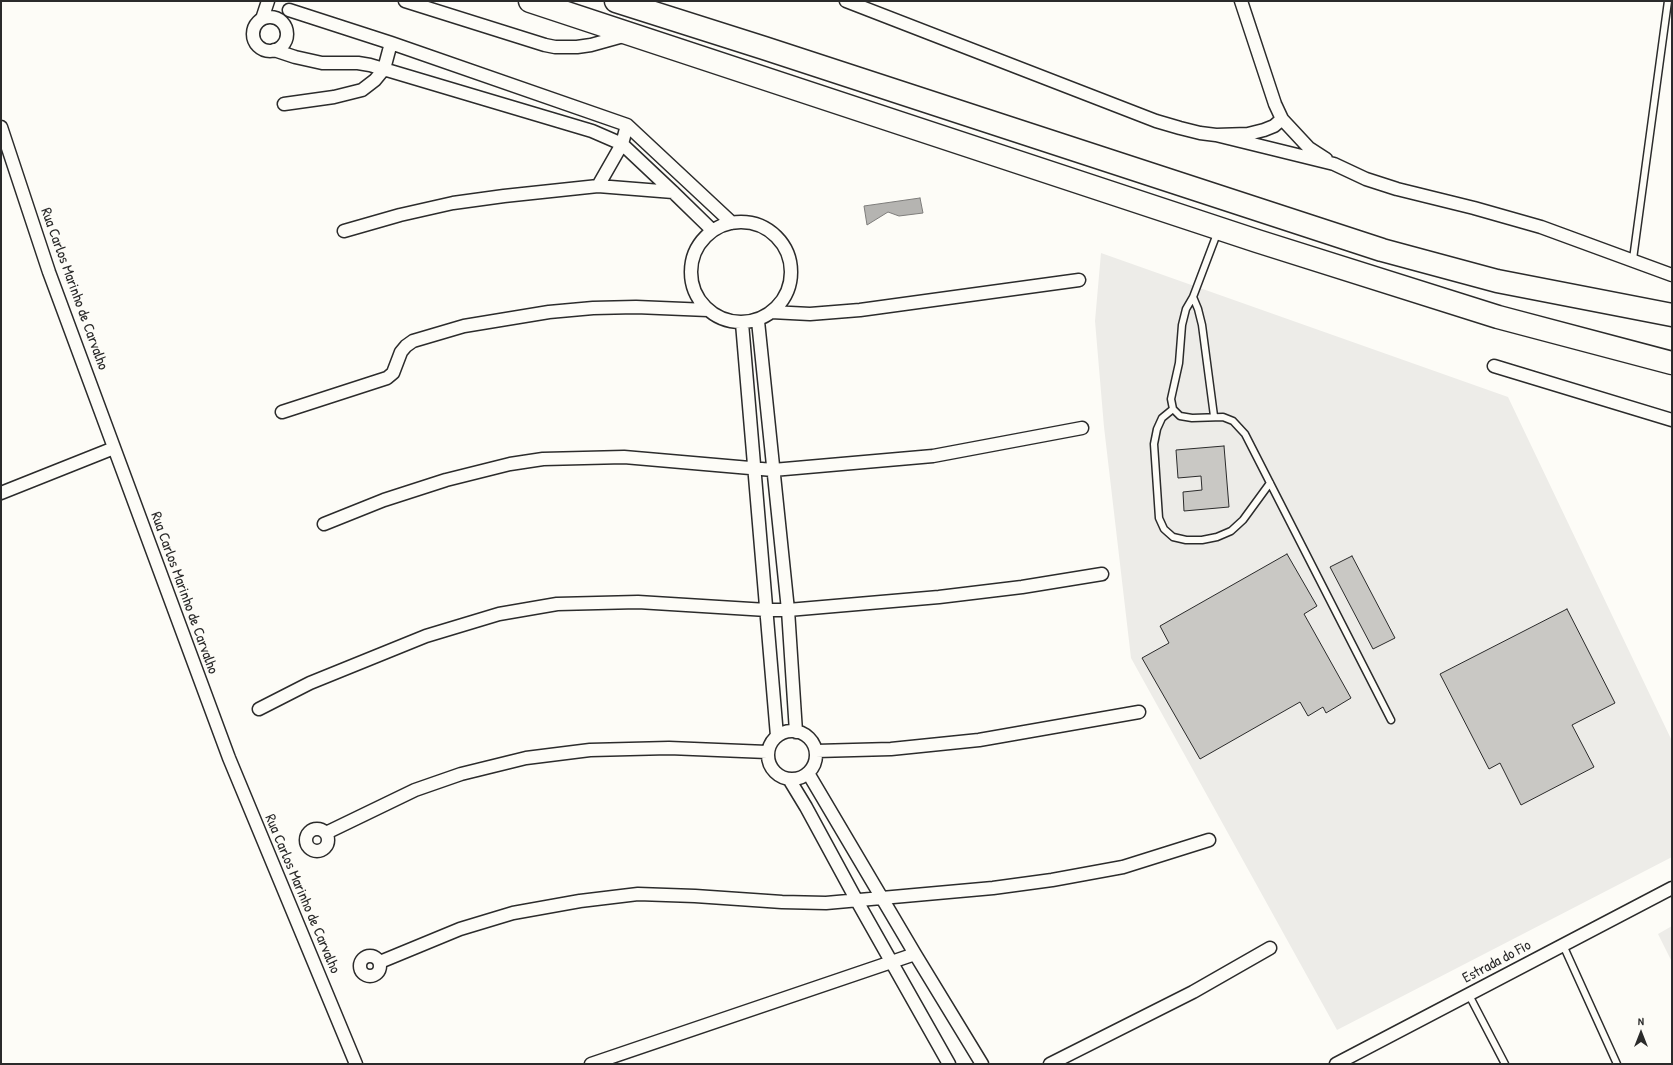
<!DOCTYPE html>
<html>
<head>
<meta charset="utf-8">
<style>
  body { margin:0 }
  #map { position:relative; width:1673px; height:1065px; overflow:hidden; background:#fdfcf7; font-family:"Patrick Hand",sans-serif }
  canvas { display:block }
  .frame { position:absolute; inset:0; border:2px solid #2b2b2b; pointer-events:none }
  .north { position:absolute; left:1621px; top:1013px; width:40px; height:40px; -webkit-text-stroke:3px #fdfcf7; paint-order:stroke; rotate:0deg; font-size:11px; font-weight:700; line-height:16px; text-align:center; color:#2b2b2b }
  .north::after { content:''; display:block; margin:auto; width:14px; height:18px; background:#2b2b2b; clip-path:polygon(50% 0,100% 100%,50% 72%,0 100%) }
</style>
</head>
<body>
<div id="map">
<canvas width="1673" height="1065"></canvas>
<div class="frame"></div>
<div class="north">N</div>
</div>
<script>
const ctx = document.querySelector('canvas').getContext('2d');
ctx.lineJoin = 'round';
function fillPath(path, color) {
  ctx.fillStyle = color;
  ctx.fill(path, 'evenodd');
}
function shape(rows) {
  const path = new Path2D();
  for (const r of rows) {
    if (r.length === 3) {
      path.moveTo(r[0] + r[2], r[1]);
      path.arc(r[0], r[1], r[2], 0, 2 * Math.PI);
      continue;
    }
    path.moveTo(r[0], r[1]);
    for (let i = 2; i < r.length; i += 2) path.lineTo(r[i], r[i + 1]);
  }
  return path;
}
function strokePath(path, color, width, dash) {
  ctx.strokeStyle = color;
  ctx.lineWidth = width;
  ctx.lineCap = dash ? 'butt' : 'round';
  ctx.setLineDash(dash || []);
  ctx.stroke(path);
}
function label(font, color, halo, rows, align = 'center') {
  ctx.font = font + ' "Patrick Hand",sans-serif';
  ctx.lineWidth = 3.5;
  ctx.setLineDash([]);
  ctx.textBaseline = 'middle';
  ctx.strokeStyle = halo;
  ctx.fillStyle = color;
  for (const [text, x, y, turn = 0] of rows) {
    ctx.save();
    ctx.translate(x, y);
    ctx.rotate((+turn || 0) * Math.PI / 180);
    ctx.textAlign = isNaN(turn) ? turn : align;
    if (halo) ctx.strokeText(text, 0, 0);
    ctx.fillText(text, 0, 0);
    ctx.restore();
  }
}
fillPath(shape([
  [1101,253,1508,397,1672,741,1672,857,1337,1030,1131,658,1104,427,1095,321],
  [1672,926,1672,962,1658,934]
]), '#edece8');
const water = shape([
  [920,198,923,213,899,216,888,212,867,225,864,206,920,198]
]);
fillPath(water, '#b5b4b1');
strokePath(water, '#7e7d7b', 1);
const building = shape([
  [1224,446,1229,507,1184,511,1183,492,1202,490,1201,476,1178,478,1176,450,1224,446],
  [1287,554,1317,606,1304,614,1351,698,1326,713,1323,707,1308,716,1300,702,1200,759,1142,658,1169,643,1160,626,1287,554],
  [1352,556,1395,638,1373,649,1330,567,1352,556],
  [1567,609,1615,703,1572,725,1594,767,1521,805,1500,763,1489,769,1440,674,1567,609]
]);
fillPath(building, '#c9c8c4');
strokePath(building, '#2b2b2b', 1);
const lane = shape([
  [1218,231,1193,297,1186,309,1182,325,1179,363,1171,399,1173,409,1180,416,1192,418,1223,417,1233,421,1245,434,1391,720],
  [1633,259,1668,1],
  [1193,297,1198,309,1202,325,1214,416],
  [1173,409,1162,418,1157,429,1154,444,1159,518,1164,529,1173,537,1186,540,1202,540,1217,537,1231,531,1243,520,1270,483],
  [1563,945,1617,1064],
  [1469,995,1505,1064]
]);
const street = shape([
  [405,1,545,45,555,47,577,47,591,45,627,35],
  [846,1,1156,121,1180,128,1200,133,1216,135,1248,134,1264,130,1274,126,1282,119],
  [1241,1,1275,104,1282,119,1309,148,1326,159],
  [289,10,391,43,627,125,732,223],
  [270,34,17],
  [262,19,268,1],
  [274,50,295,57,322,63,358,63,370,65,592,131,622,144,673,192,712,230],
  [284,104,334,97,362,90,375,80,384,69,391,43],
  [1,127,49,272,229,758,356,1064],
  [1216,135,1334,164,1366,179,1397,189,1474,208,1541,227,1672,275],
  [598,186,622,144,627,125],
  [741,272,50],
  [344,231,400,215,453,203,504,196,598,186,673,192],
  [771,312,810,314,860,310,1079,280],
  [758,321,788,610,796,732],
  [742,323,777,736],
  [1494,366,1672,420],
  [282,412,387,378,393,373,401,352,406,346,413,341,464,326,549,312,593,308,636,307,708,310],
  [1,493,114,448],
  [324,524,384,500,446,480,510,464,543,459,624,457,773,470,933,456,1082,428],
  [259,709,310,683,426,636,499,614,557,604,638,602,767,610,788,610,939,597,1022,587,1102,574],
  [792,755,24],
  [816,751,891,749,979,740,1139,712],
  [808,773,915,954,982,1064],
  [789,779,806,807,857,901,949,1064],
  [317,840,11],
  [326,833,415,790,461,774,526,758,590,750,669,748,767,752],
  [370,966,10],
  [380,962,460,929,513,913,580,901,638,894,695,896,782,902,826,903,993,888,1052,880,1123,867,1209,840],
  [591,1064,915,954],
  [1050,1064,1193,992,1270,948],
  [1336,1064,1672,888]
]);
const highway = shape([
  [530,1,1257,241,1498,317,1672,363],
  [616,1,764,48,1382,250,1497,281,1672,315]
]);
strokePath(lane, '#2b2b2b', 9);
strokePath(street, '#2b2b2b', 15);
strokePath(highway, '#2b2b2b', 25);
strokePath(lane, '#fdfcf7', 6);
strokePath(street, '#fdfcf7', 12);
strokePath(highway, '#fdfcf7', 22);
label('15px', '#2b2b2b', '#fdfcf7', [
  ["Rua Carlos Marinho de Carvalho",74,289,70],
  ["Rua Carlos Marinho de Carvalho",184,593,70],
  ["Rua Carlos Marinho de Carvalho",302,894,67],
  ["Estrada do Fio",1497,962,-28]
]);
</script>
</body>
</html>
